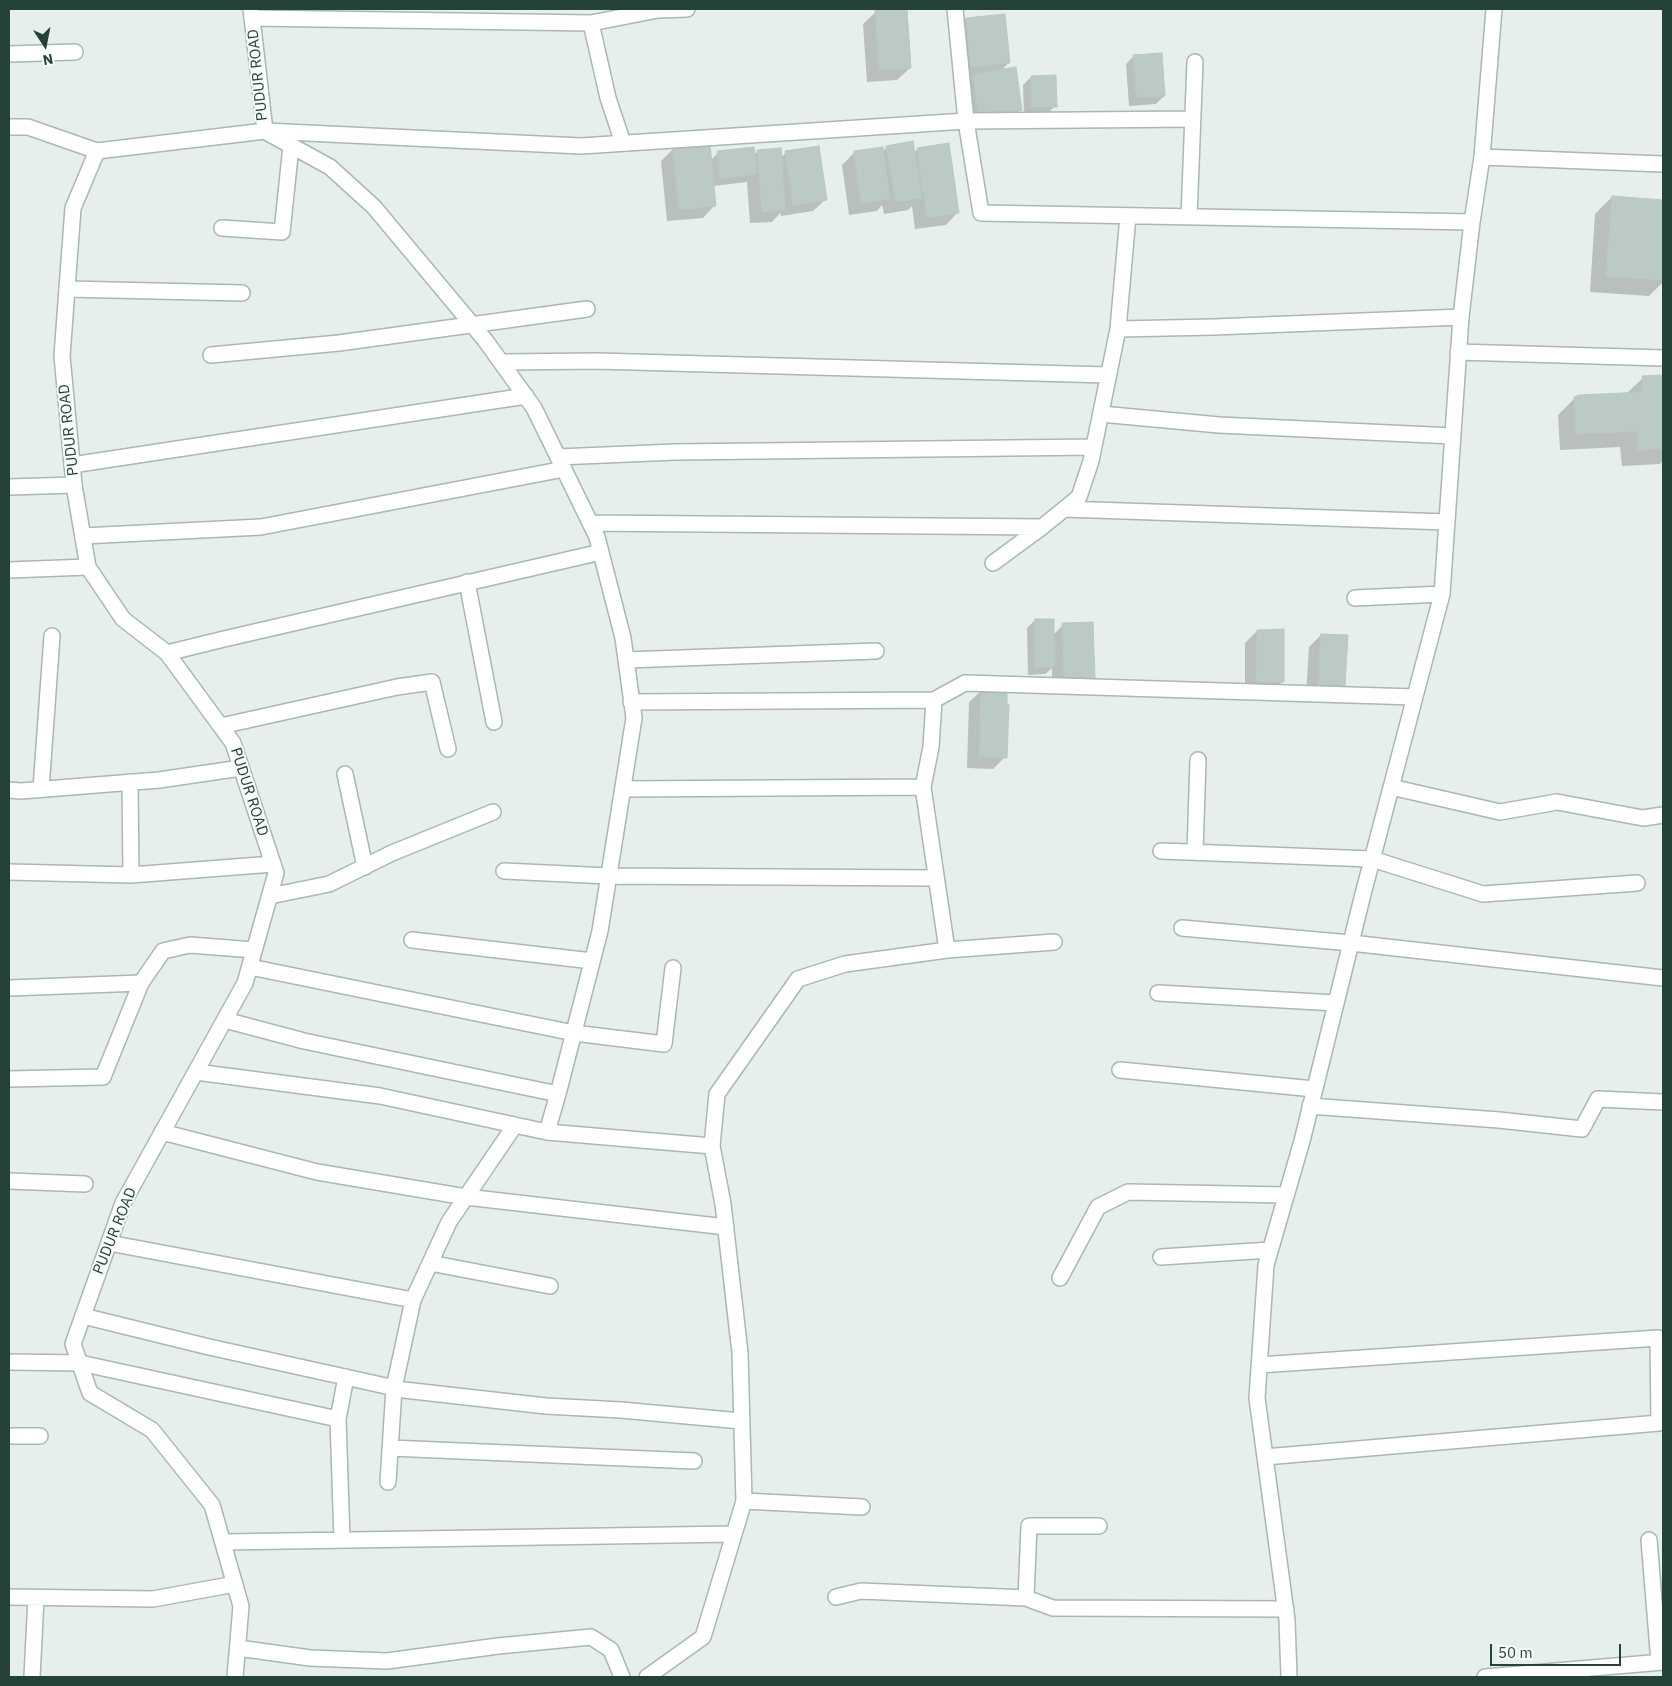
<!DOCTYPE html>
<html>
<head>
<meta charset="utf-8">
<style>
  body { margin:0 }
  #map { position:relative; width:1672px; height:1686px; overflow:hidden; background:#e6efeb; font-family:"IBM Plex Sans",sans-serif }
  canvas { display:block }
  .frame { position:absolute; inset:0; border:10px solid #24423a; pointer-events:none }
  .north { position:absolute; left:20px; top:20px; width:50px; height:50px; -webkit-text-stroke:4px #f7fbf9; paint-order:stroke; rotate:169deg; font-size:14px; font-weight:700; line-height:20px; text-align:center; color:#24423a }
  .north::after { content:''; display:block; margin:auto; width:18px; height:22px; background:#24423a; clip-path:polygon(50% 0,100% 100%,50% 72%,0 100%) }
  .scale { position:absolute; left:1490px; top:1644px; width:131px; height:22px; box-sizing:border-box; border:2px solid #24423a; border-top:0; padding-left:6px; font-size:15px; line-height:18px; white-space:nowrap; color:#24423a; -webkit-text-stroke:4px #f7fbf9; paint-order:stroke }
</style>
</head>
<body>
<div id="map">
<canvas width="1672" height="1686"></canvas>
<div class="frame"></div>
<div class="north">N</div>
<div class="scale">50 m</div>
</div>
<script>
const ctx = document.querySelector('canvas').getContext('2d');
ctx.lineJoin = 'round';
function fillPath(path, color) {
  ctx.fillStyle = color;
  ctx.fill(path, 'evenodd');
}
function shape(rows) {
  const path = new Path2D();
  for (const r of rows) {
    path.moveTo(r[0], r[1]);
    for (let i = 2; i < r.length; i += 2) path.lineTo(r[i], r[i + 1]);
  }
  return path;
}
function strokePath(path, color, width, dash) {
  ctx.strokeStyle = color;
  ctx.lineWidth = width;
  ctx.lineCap = dash ? 'butt' : 'round';
  ctx.setLineDash(dash || []);
  ctx.stroke(path);
}
function label(font, color, halo, rows, align = 'center') {
  ctx.font = font + ' "IBM Plex Sans",sans-serif';
  ctx.lineWidth = 4;
  ctx.setLineDash([]);
  ctx.textBaseline = 'middle';
  ctx.strokeStyle = halo;
  ctx.fillStyle = color;
  for (const [text, x, y, turn = 0] of rows) {
    ctx.save();
    ctx.translate(x, y);
    ctx.rotate((+turn || 0) * Math.PI / 180);
    ctx.textAlign = isNaN(turn) ? turn : align;
    if (halo) ctx.strokeText(text, 0, 0);
    ctx.fillText(text, 0, 0);
    ctx.restore();
  }
}
fillPath(shape([
  [876,12,910,68,897,80,867,82,863,24],
  [966,19,1009,62,1001,71,1021,109,1009,122,967,128,961,87,971,77,959,79,954,31],
  [1134,56,1164,96,1156,104,1129,106,1126,64],
  [1031,77,1055,106,1047,114,1024,115,1023,85],
  [887,147,913,153,918,149,958,212,946,225,915,229,912,206,908,210,884,214,882,205,877,211,849,215,842,165,855,152,882,152],
  [673,149,711,160,718,153,754,155,758,151,780,158,786,153,826,199,813,211,781,216,780,213,772,222,750,223,747,182,713,186,715,205,703,218,667,221,661,161],
  [1612,197,1663,201,1663,282,1649,296,1590,292,1595,214],
  [1663,376,1663,460,1660,464,1622,466,1620,447,1560,450,1558,415,1575,398,1626,394,1643,378],
  [1035,620,1053,635,1063,625,1094,678,1082,690,1052,691,1052,668,1045,674,1028,675,1027,628],
  [1257,631,1283,681,1270,694,1245,694,1245,643],
  [1321,635,1344,686,1332,698,1306,696,1309,647],
  [982,690,1005,757,993,769,967,768,969,702]
]), '#0003');
const building = shape([
  [907,9,911,68,879,70,875,10,907,9],
  [1005,14,1010,63,971,67,966,18,1005,14],
  [1162,53,1165,96,1137,98,1133,55,1162,53],
  [1016,67,1022,110,979,117,973,74,1016,67],
  [1056,75,1057,107,1031,107,1031,76,1056,75],
  [913,141,922,198,896,202,886,146,913,141],
  [949,143,959,213,927,218,917,148,949,143],
  [710,144,716,206,679,210,673,148,710,144],
  [819,146,827,200,793,205,785,151,819,146],
  [754,147,757,174,720,179,717,151,754,147],
  [883,147,890,199,861,203,854,151,883,147],
  [781,148,785,210,762,212,757,150,781,148],
  [1612,196,1663,200,1663,280,1606,276,1612,196],
  [1663,375,1663,449,1638,450,1637,431,1576,434,1574,397,1580,395,1643,392,1642,376,1663,375],
  [1035,619,1054,619,1054,667,1035,667,1035,619],
  [1093,622,1095,678,1064,679,1062,623,1093,622],
  [1284,629,1284,682,1256,682,1257,630,1284,629],
  [1321,634,1348,635,1345,686,1318,685,1321,634],
  [981,688,1007,689,1007,704,1009,704,1007,758,979,756,981,688]
]);
fillPath(building, '#bbcac4');
strokePath(building, '#b8c9c2', 1);
const minor = shape([
  [955,9,966,121,1193,119],
  [252,18,591,23,658,10,687,9],
  [591,23,608,98,623,143],
  [9,54,75,52],
  [9,127,28,127,97,151],
  [265,131,581,146,966,121,981,213,1472,222],
  [268,133,330,167,374,207,485,340,534,408,597,537,623,638,634,718,600,931,558,1094,547,1132],
  [1482,157,1663,164],
  [1189,217,1195,62],
  [222,228,282,232,291,146],
  [67,289,242,293],
  [1118,329,1214,327,1461,317],
  [1458,352,1663,358],
  [211,355,339,343,587,309],
  [502,362,597,361,1108,375],
  [1101,414,1219,425,1453,436],
  [558,457,675,452,1094,447],
  [72,465,526,396],
  [9,487,74,485],
  [1064,509,1447,522],
  [590,523,1042,527],
  [83,536,261,527,564,469],
  [993,563,1042,527,1079,497,1091,461,1118,329,1128,216],
  [9,570,88,567],
  [467,582,494,722],
  [1355,598,1442,594],
  [167,653,224,639,601,552],
  [626,660,876,651],
  [631,702,934,700],
  [221,726,397,687,432,682,448,749],
  [345,774,365,867],
  [130,782,131,875],
  [1391,787,1500,812,1557,802,1643,818,1663,815],
  [41,789,52,636],
  [623,789,923,787],
  [9,790,21,791,159,780,241,768],
  [1161,851,1372,859,1483,894,1637,883],
  [1195,852,1198,760],
  [504,871,609,876,936,878],
  [9,872,131,875,273,864],
  [270,896,329,884,392,853,493,812],
  [1182,928,1351,943,1663,978],
  [412,940,592,961],
  [947,950,923,787,931,747,934,700,965,683,1415,697],
  [250,967,574,1033,664,1044,673,968],
  [141,983,163,951,190,945,254,950],
  [9,988,141,983,103,1077,9,1079],
  [1158,993,1336,1003],
  [225,1020,304,1041,558,1094],
  [1120,1070,1314,1089],
  [196,1072,380,1096,547,1132,712,1146],
  [1310,1106,1499,1120,1582,1129,1598,1099,1663,1102],
  [162,1132,317,1172,466,1197,726,1227],
  [9,1181,85,1184],
  [109,1243,413,1300],
  [1161,1257,1270,1250],
  [430,1263,550,1286],
  [1060,1278,1098,1207,1128,1192,1286,1195],
  [83,1316,209,1347,404,1390,546,1406,621,1410,741,1421],
  [9,1362,80,1363,338,1419,346,1377],
  [1259,1365,1658,1338,1659,1423,1265,1457],
  [338,1419,342,1540],
  [9,1436,40,1436],
  [390,1448,694,1461],
  [388,1482,394,1388,413,1300,449,1222,515,1125],
  [744,1501,862,1507],
  [1099,1526,1029,1526,1026,1598,1053,1608,1286,1609],
  [1649,1540,1659,1662],
  [223,1542,734,1534],
  [9,1597,153,1599,235,1584],
  [836,1597,861,1591,1026,1598],
  [238,1648,310,1658,387,1661,498,1646,591,1637,611,1650,622,1677],
  [32,1677,36,1598],
  [647,1677,703,1637,744,1501,740,1353,723,1204,712,1146,717,1094,798,979,845,964,947,950,1054,942],
  [1289,1677,1287,1620,1257,1398,1266,1265,1302,1141,1363,894,1442,594,1461,317,1472,222,1482,157,1494,9],
  [1485,1677,1663,1662]
]);
const tertiary = shape([
  [235,1677,241,1606,212,1505,152,1430,90,1393,73,1344,123,1203,245,983,276,873,233,743,167,653,123,619,88,567,74,485,62,356,73,208,97,151,265,131,251,9]
]);
strokePath(minor, '#a8b8b2', 18);
strokePath(tertiary, '#a8b8b2', 18);
strokePath(minor, '#fff', 15);
strokePath(tertiary, '#fff', 15);
label('15px', '#24423a', '#f7fbf9', [
  ["PUDUR ROAD",258,75,-96],
  ["PUDUR ROAD",69,430,-96],
  ["PUDUR ROAD",249,792,72],
  ["PUDUR ROAD",115,1231,-68]
]);
</script>
</body>
</html>
